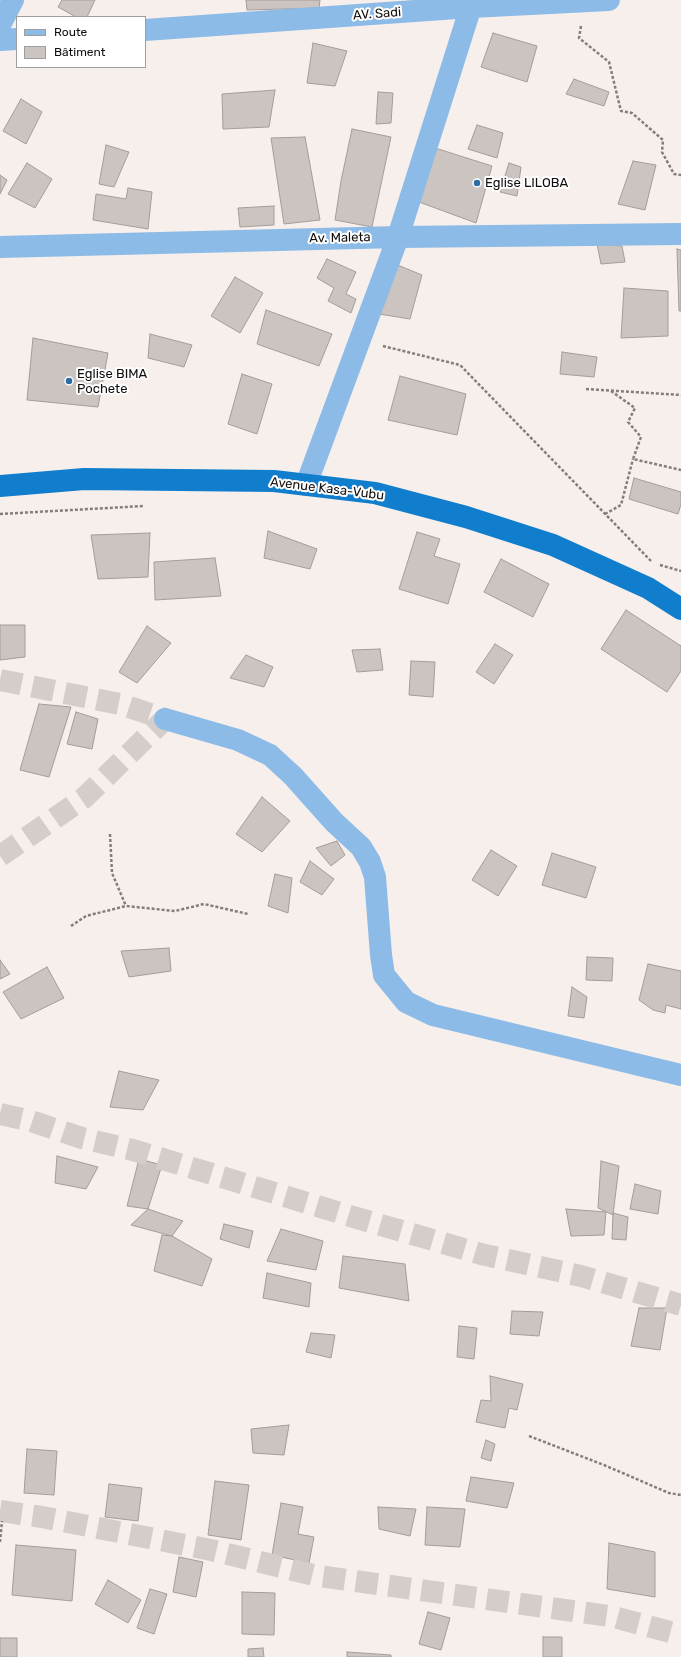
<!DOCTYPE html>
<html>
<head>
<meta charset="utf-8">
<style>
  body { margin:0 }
  #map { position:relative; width:681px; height:1657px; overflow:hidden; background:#f7efeb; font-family:Rubik,sans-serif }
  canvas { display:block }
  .legend { position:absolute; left:16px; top:16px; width:130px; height:52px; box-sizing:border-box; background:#fff; border:1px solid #9f9e9e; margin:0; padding:5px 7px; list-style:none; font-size:12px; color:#100d0c }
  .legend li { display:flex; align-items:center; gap:8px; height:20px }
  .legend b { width:20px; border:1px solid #9f9e9e }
</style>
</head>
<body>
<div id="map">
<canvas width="681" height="1657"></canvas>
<ul class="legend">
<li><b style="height:5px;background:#8cbbe7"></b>Route</li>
<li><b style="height:11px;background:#cbc4c0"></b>Bâtiment</li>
</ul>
</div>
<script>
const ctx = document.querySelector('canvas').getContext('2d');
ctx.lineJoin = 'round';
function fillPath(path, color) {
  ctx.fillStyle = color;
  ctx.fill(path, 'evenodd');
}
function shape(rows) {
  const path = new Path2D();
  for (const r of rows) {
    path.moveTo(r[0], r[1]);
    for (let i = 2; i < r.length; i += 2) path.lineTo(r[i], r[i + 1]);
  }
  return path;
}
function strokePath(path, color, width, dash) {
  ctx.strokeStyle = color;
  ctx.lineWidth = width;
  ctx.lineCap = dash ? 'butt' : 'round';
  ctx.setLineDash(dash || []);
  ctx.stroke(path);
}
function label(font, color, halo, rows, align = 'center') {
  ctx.font = font + ' Rubik,sans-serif';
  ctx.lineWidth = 4;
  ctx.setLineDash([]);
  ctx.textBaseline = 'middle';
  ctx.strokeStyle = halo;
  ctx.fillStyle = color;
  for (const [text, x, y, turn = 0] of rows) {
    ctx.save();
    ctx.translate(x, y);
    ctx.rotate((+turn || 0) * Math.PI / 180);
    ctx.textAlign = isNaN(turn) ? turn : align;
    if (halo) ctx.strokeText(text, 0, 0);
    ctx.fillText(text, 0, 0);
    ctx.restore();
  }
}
const building = shape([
  [62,0,95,0,87,17,76,17,58,7,62,0],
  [246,0,320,0,319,8,247,10,246,0],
  [493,33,537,46,527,82,481,67,493,33],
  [313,43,347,51,335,86,307,83,313,43],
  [574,79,609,92,604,106,566,94,574,79],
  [275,90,269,127,223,129,222,94,275,90],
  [378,92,393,93,391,123,376,124,378,92],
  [21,99,42,112,26,144,3,131,21,99],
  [477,125,503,133,497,158,468,149,477,125],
  [352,129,391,137,372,227,335,220,341,181,352,129],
  [305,137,320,220,284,224,271,138,305,137],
  [106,145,129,152,114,187,99,184,106,145],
  [432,147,492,166,476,223,419,202,432,147],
  [633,161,656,165,645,210,618,204,633,161],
  [27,163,52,179,35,208,8,194,27,163],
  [509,163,521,167,517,196,500,192,509,163],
  [0,175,7,180,0,194,0,175],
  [128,188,152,192,148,229,93,220,96,194,126,199,128,188],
  [274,206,274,225,240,227,238,208,274,206],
  [597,244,622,246,625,262,601,264,597,244],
  [677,249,681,250,681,311,679,311,677,249],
  [327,259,356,272,346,294,356,299,351,313,328,301,334,288,317,278,327,259],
  [395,264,422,275,410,319,379,314,395,264],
  [235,277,263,293,240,333,211,316,235,277],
  [624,288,668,291,668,336,621,338,624,288],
  [266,310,332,334,319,366,257,344,266,310],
  [150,334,192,345,184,367,148,358,150,334],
  [33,338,108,353,98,407,27,400,33,338],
  [562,352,597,357,594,377,560,374,562,352],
  [242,374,272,384,257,434,228,424,242,374],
  [400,376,466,394,457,435,388,420,400,376],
  [634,478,681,492,681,504,678,514,629,499,634,478],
  [268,531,317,549,310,569,264,558,268,531],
  [417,532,440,539,434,556,460,564,448,604,399,589,417,532],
  [150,533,148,577,98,579,91,535,150,533],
  [215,558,221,596,155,600,154,562,215,558],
  [501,559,549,584,533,617,484,592,501,559],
  [626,610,681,646,681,671,667,692,601,649,626,610],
  [0,625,25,625,25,657,0,660,0,625],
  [147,626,171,643,137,683,119,672,147,626],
  [495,644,513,655,494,684,476,672,495,644],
  [380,649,383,670,357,672,352,650,380,649],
  [246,655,273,667,264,687,230,678,246,655],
  [411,661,435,662,433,697,409,695,411,661],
  [39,704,71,707,49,777,20,770,39,704],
  [76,712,98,719,92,749,67,744,76,712],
  [262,797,290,821,262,852,236,834,262,797],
  [337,841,345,855,331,866,316,848,337,841],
  [491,850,517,866,498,896,472,880,491,850],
  [552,853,596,867,586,898,542,885,552,853],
  [310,861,334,879,322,895,300,882,310,861],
  [275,874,292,878,288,913,268,906,275,874],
  [169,948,171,971,129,977,121,951,169,948],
  [587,957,613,958,612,981,586,980,587,957],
  [0,960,10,974,0,979,0,960],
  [648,964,681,971,681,1009,666,1005,665,1013,653,1010,639,1000,648,964],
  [47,967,64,998,21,1019,3,992,47,967],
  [572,987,587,997,584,1018,568,1016,572,987],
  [119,1071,159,1080,143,1110,110,1107,119,1071],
  [57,1156,98,1167,86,1189,55,1183,57,1156],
  [139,1159,162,1165,148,1209,127,1206,139,1159],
  [601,1161,619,1166,613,1215,598,1208,601,1161],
  [635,1184,661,1191,658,1214,630,1209,635,1184],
  [148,1209,183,1221,172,1236,131,1225,148,1209],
  [566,1209,606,1212,604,1235,571,1236,566,1209],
  [613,1213,628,1217,626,1240,612,1239,613,1213],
  [224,1224,253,1231,249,1248,220,1239,224,1224],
  [281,1229,323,1241,316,1270,267,1261,281,1229],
  [162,1235,172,1236,212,1259,202,1286,154,1271,162,1235],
  [343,1256,405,1264,409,1301,339,1288,343,1256],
  [267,1273,311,1283,309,1307,263,1298,267,1273],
  [639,1308,667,1308,660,1350,631,1346,639,1308],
  [512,1311,543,1312,539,1336,510,1334,512,1311],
  [459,1326,477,1328,474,1359,457,1357,459,1326],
  [311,1333,335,1335,331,1358,306,1352,311,1333],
  [490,1376,523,1384,517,1410,509,1408,505,1428,476,1422,481,1400,491,1401,490,1376],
  [289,1425,284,1455,253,1453,251,1429,289,1425],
  [486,1440,495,1444,491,1461,481,1458,486,1440],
  [27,1449,57,1451,54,1495,24,1493,27,1449],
  [471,1477,514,1483,507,1508,466,1501,471,1477],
  [215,1481,249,1485,241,1540,208,1535,215,1481],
  [109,1484,142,1488,138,1521,105,1517,109,1484],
  [281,1503,303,1507,298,1534,314,1537,309,1563,272,1555,281,1503],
  [378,1507,416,1509,410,1536,379,1529,378,1507],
  [427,1507,465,1509,460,1547,425,1545,427,1507],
  [609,1543,655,1552,655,1597,607,1589,609,1543],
  [16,1545,76,1550,72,1601,12,1595,16,1545],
  [179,1557,203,1562,196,1597,173,1592,179,1557],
  [108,1580,141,1600,128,1623,95,1604,108,1580],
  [150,1589,167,1594,154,1634,137,1628,150,1589],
  [242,1592,275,1593,274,1635,242,1634,242,1592],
  [428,1612,450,1618,441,1650,419,1644,428,1612],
  [543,1637,562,1637,562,1657,543,1657,543,1637],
  [0,1638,17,1638,17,1657,0,1657,0,1638],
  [263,1648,264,1657,248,1657,248,1649,263,1648],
  [347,1652,391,1655,391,1657,347,1657,347,1652]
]);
fillPath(building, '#cbc4c0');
strokePath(building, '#a39d99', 1);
strokePath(shape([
  [0,680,120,704,165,719,84,798,0,856],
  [0,1114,31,1121,82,1138,133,1150,350,1216,481,1254,581,1276,681,1305],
  [0,1511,42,1517,211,1550,318,1576,610,1616,681,1635]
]), '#d4cdca', 22, [22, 11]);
strokePath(shape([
  [581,26,579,38,609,62,621,111,632,113,663,140,662,152,674,174,681,175],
  [383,346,460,365,651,561],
  [586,389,681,395],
  [611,391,635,408,628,422,641,437,633,459,681,470],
  [0,514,144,506],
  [605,514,621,505,633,459],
  [660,565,681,571],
  [110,834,112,873,126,906],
  [71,926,86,916,126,906,175,911,204,904,248,914],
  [529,1436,604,1465,669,1493,681,1495],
  [0,1542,2,1521]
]), '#837e7b', 2.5, [3, 2]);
strokePath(shape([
  [0,25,13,0],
  [145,30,471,7,609,0],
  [0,40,17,39],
  [0,247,398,237,681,234],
  [306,485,398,237,473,0],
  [165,719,238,740,270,755,293,776,334,822,361,847,370,862,375,877,381,955,384,975,406,1002,433,1015,681,1075]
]), '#8cbbe7', 22);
strokePath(shape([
  [0,486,84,479,274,481,375,493,466,517,553,545,648,588,681,609]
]), '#107ecd', 22);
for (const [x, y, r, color] of [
  [477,183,4,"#2c6ca3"],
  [69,381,4,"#2c6ca3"]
]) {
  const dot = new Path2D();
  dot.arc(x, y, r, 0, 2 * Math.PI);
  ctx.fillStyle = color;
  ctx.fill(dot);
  strokePath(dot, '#fff', 1.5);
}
label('13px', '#100d0c', '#fff', [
  ["AV. Sadi",377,14,-4],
  ["Av. Maleta",340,238,-1],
  ["Avenue Kasa-Vubu",327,489,7]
]);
label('13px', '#100d0c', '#fff', [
  ["Eglise LILOBA",485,183],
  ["Eglise BIMA",77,374],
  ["Pochete",77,389]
], 'left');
</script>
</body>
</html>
